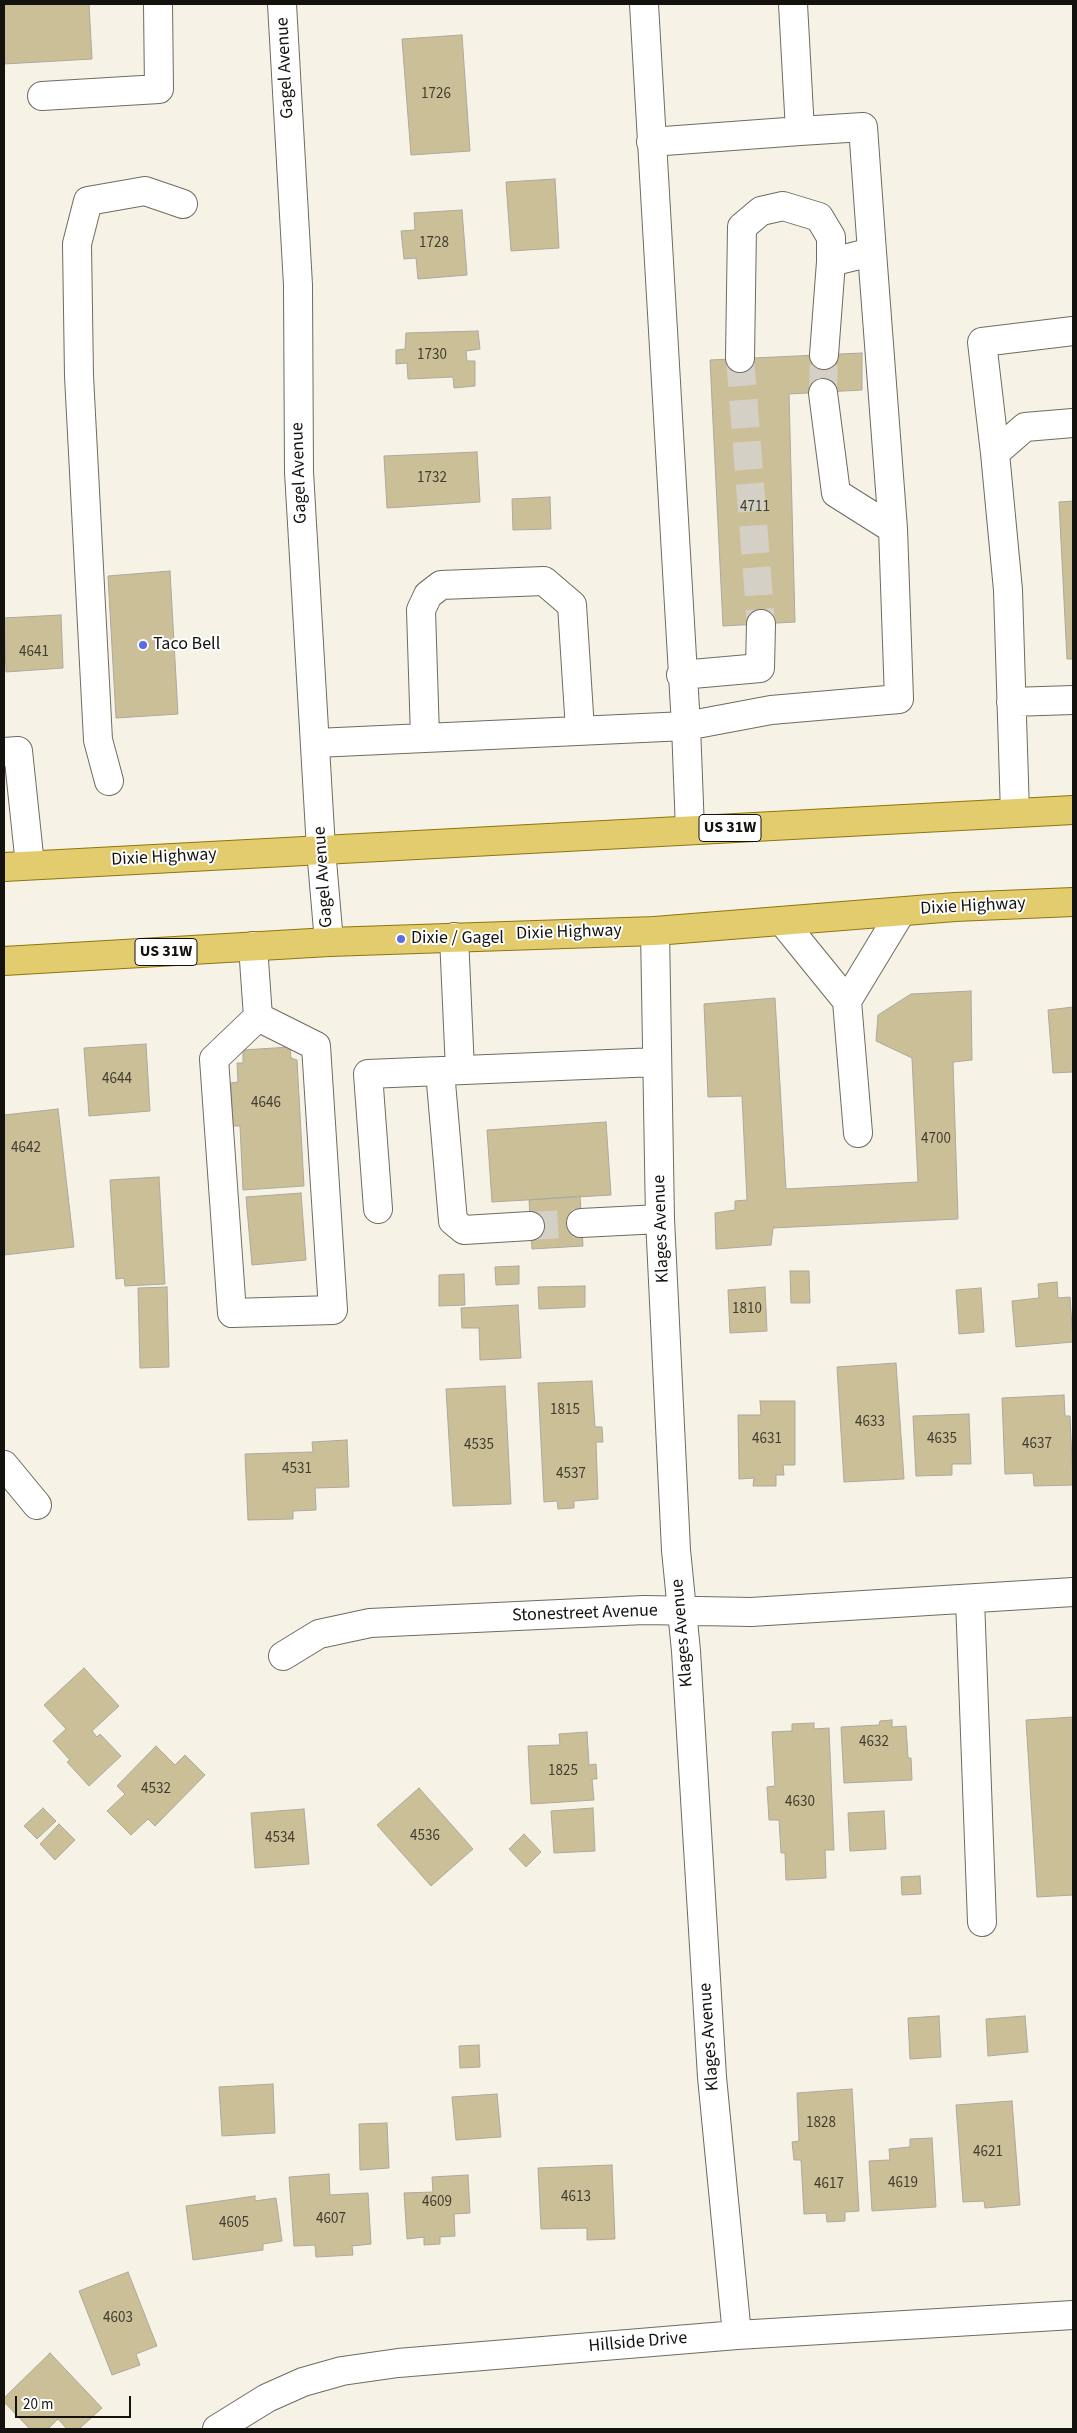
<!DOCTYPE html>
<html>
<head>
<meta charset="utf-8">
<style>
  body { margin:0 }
  #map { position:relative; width:1077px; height:2433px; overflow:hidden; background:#f6f2e6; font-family:"Source Sans 3",sans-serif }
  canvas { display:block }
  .frame { position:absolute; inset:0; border:5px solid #13120e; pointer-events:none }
  .scale { position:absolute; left:15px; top:2396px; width:116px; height:22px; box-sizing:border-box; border:2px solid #13120e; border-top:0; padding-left:6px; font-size:15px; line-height:18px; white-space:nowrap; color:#13120e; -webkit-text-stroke:4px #fff; paint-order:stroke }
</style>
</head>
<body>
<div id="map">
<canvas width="1077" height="2433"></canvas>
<div class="frame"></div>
<div class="scale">20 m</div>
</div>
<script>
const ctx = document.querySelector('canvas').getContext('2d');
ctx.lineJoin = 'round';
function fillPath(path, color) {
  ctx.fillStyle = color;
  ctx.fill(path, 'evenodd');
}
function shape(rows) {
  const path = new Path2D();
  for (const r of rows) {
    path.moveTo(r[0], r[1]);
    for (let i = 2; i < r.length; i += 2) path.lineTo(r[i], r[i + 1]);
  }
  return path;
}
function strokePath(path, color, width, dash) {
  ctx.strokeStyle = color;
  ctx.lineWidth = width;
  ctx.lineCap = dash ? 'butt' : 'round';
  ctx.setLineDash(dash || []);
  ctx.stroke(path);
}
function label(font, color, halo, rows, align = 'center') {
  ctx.font = font + ' "Source Sans 3",sans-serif';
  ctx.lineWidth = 4;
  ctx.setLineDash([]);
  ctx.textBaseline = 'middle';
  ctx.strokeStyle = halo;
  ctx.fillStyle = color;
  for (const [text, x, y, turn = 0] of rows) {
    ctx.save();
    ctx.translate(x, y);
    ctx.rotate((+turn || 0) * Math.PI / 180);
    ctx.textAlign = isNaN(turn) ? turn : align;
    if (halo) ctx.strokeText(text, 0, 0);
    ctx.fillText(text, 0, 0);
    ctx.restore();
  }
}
const building = shape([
  [4,4,89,4,92,59,4,64,4,4],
  [462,35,470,151,411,155,402,39,462,35],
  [555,179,559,248,511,251,506,182,555,179],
  [462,210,467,275,418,279,416,258,404,259,401,231,415,230,414,213,462,210],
  [478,331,480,349,466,351,467,361,475,361,475,386,454,388,453,377,408,379,407,363,396,364,396,350,405,349,406,333,478,331],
  [862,353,862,390,789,394,795,622,723,626,710,360,862,353],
  [477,452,480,502,387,508,384,456,477,452],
  [550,497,551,529,513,530,512,499,550,497],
  [1073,501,1073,659,1067,659,1059,502,1073,501],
  [170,571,178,714,116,718,108,576,170,571],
  [61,615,63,668,6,672,4,618,61,615],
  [971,991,972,1060,953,1062,958,1219,773,1228,771,1245,716,1249,715,1213,735,1210,735,1201,747,1200,742,1096,708,1097,704,1004,775,998,786,1189,918,1182,912,1058,876,1041,878,1015,911,994,971,991],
  [1073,1007,1073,1072,1053,1073,1048,1010,1073,1007],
  [146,1044,150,1111,89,1116,84,1048,146,1044],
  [290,1047,291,1058,297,1060,304,1186,243,1190,240,1126,233,1126,231,1083,238,1082,237,1063,243,1063,243,1050,290,1047],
  [58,1109,74,1247,4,1255,4,1115,58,1109],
  [606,1122,611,1195,492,1202,487,1130,606,1122],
  [159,1177,165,1284,125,1286,124,1278,116,1279,110,1180,159,1177],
  [301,1193,306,1260,252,1265,246,1197,301,1193],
  [580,1196,583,1246,532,1249,529,1200,580,1196],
  [519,1266,519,1284,496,1285,495,1267,519,1266],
  [790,1271,809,1271,810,1303,791,1303,790,1271],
  [464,1274,465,1305,439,1306,439,1275,464,1274],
  [1057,1282,1058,1298,1070,1297,1073,1342,1016,1347,1012,1301,1039,1298,1038,1284,1057,1282],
  [585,1286,585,1307,539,1309,538,1287,585,1286],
  [167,1287,169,1367,140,1368,138,1288,167,1287],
  [765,1287,767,1331,730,1333,728,1290,765,1287],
  [981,1288,984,1332,959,1334,956,1290,981,1288],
  [518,1305,521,1358,480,1360,479,1328,462,1328,461,1308,518,1305],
  [896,1363,904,1479,844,1482,837,1367,896,1363],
  [592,1381,595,1427,602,1427,603,1442,596,1442,598,1499,574,1501,574,1508,558,1509,557,1501,544,1502,538,1383,592,1381],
  [505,1386,511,1504,453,1506,446,1389,505,1386],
  [1064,1395,1065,1416,1070,1416,1073,1485,1034,1486,1033,1473,1005,1474,1002,1398,1064,1395],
  [760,1401,795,1401,795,1465,783,1465,784,1475,776,1475,776,1486,753,1486,754,1478,739,1479,738,1415,761,1415,760,1401],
  [969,1414,971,1464,952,1464,952,1475,916,1476,913,1416,969,1414],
  [347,1440,349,1487,315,1488,316,1510,293,1511,293,1519,248,1520,245,1454,313,1452,312,1442,347,1440],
  [84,1668,119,1706,92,1731,97,1737,100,1734,121,1756,89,1786,67,1762,70,1760,53,1741,66,1729,44,1705,84,1668],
  [1073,1717,1073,1895,1037,1897,1026,1720,1073,1717],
  [892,1720,892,1727,906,1726,908,1758,911,1758,912,1780,844,1783,841,1727,879,1725,880,1721,892,1720],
  [814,1723,814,1729,829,1728,834,1850,825,1850,826,1878,786,1880,785,1853,781,1853,779,1820,769,1820,767,1787,775,1786,772,1732,792,1731,792,1724,814,1723],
  [587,1732,589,1765,596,1764,597,1779,592,1779,594,1800,531,1804,528,1746,560,1745,559,1734,587,1732],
  [156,1746,175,1765,185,1755,205,1775,155,1826,148,1819,131,1835,107,1811,125,1794,117,1786,156,1746],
  [419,1788,473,1849,431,1886,377,1825,419,1788],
  [43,1808,56,1821,37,1839,24,1826,43,1808],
  [593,1808,595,1851,554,1853,551,1811,593,1808],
  [304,1809,309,1864,255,1868,251,1813,304,1809],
  [884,1811,886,1849,850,1851,848,1813,884,1811],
  [59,1824,75,1840,55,1860,40,1844,59,1824],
  [524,1834,541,1852,526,1867,509,1849,524,1834],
  [920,1876,921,1894,902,1895,901,1877,920,1876],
  [939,2016,941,2057,910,2059,908,2018,939,2016],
  [1025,2016,1028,2052,988,2056,986,2019,1025,2016],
  [479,2045,480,2067,460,2068,459,2046,479,2045],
  [273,2084,275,2133,222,2136,219,2087,273,2084],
  [852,2089,859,2211,845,2212,845,2221,827,2222,826,2213,804,2214,801,2160,794,2160,792,2142,799,2141,797,2093,852,2089],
  [497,2094,501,2137,456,2140,452,2097,497,2094],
  [1012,2101,1020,2205,985,2208,984,2201,963,2202,956,2105,1012,2101],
  [387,2123,389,2168,360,2170,359,2124,387,2123],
  [932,2138,936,2207,872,2211,869,2161,890,2160,889,2149,910,2147,910,2139,932,2138],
  [612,2165,615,2239,587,2240,587,2228,541,2229,538,2168,612,2165],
  [329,2174,330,2195,368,2193,371,2244,352,2246,353,2255,316,2257,315,2245,294,2246,289,2177,329,2174],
  [468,2175,470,2213,454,2214,455,2236,440,2237,440,2244,424,2245,424,2237,407,2239,404,2193,433,2192,432,2177,468,2175],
  [255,2196,255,2201,276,2198,282,2241,263,2244,263,2250,193,2260,186,2206,255,2196],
  [128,2272,157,2346,136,2354,140,2365,112,2375,79,2291,128,2272],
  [50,2353,102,2408,79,2429,67,2429,58,2419,48,2429,30,2429,4,2402,4,2398,50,2353]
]);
fillPath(building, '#cbbf98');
strokePath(building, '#aca99d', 1);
strokePath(shape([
  [740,358,761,624],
  [823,393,824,355],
  [530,1226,581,1223]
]), '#d4d0c6', 28, [28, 14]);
const minor = shape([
  [282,4,298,285,299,472,321,849,329,942],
  [42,96,159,89,158,4],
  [800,131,863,127,872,252,831,262],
  [651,142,800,131,793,4],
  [740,358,742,227,761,211,783,206,819,217,831,237,831,262,824,355],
  [823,393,836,493,893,529],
  [995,453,982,342,1073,331],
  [681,675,760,668,761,624],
  [1011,702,1073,700],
  [425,737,421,610,428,595,441,585,544,581,572,605,580,730],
  [316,743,686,726,644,4],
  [4,752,18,751,30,865],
  [109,781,98,740,79,376,77,244,88,201,145,191,183,204],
  [1015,813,1008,590,995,453,1025,427,1073,423],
  [690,830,686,726,771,710,899,699,893,529,872,252],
  [782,921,847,1001,858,1133],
  [655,931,660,1219,676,1550,686,1651,712,2077,737,2335],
  [454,937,460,1070],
  [253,946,258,1017],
  [847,1001,901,912],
  [258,1017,316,1046,333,1310,232,1313,214,1059,258,1017],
  [440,1071,453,1221,464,1230,530,1226],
  [378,1209,368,1074,657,1062],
  [581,1223,660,1219],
  [4,1465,37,1505],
  [970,1599,982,1922],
  [283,1656,319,1634,370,1623,644,1610,751,1612,1073,1592],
  [217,2429,267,2398,303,2382,342,2371,398,2363,737,2335,1073,2315]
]);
const major = shape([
  [4,867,1073,810],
  [4,961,329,942,655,931,955,907,1073,902]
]);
strokePath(minor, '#6f6b61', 30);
strokePath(major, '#8e750e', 30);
strokePath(minor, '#fff', 28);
strokePath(major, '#e3cc6e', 28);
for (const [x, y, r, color] of [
  [143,645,5,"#596de4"],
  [401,939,5,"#596de4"]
]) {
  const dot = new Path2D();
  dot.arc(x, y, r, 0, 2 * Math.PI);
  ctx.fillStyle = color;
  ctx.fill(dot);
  strokePath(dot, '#fff', 2);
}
label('15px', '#413d30', null, [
  ["1726",436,95],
  ["1728",434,244],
  ["1730",432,356],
  ["1732",432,479],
  ["4711",755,508],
  ["4641",34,653],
  ["4644",117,1080],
  ["4646",266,1104],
  ["4700",936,1140],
  ["4642",26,1149],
  ["1810",747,1310],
  ["1815",565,1411],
  ["4633",870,1423],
  ["4631",767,1440],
  ["4635",942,1440],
  ["4637",1037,1445],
  ["4535",479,1446],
  ["4531",297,1470],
  ["4537",571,1475],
  ["4632",874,1743],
  ["1825",563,1772],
  ["4532",156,1790],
  ["4630",800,1803],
  ["4536",425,1837],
  ["4534",280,1839],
  ["1828",821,2124],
  ["4621",988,2153],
  ["4619",903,2184],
  ["4617",829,2185],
  ["4613",576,2198],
  ["4609",437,2203],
  ["4607",331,2220],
  ["4605",234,2224],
  ["4603",118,2319]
]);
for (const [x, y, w] of [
  [730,828,62],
  [166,952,62]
]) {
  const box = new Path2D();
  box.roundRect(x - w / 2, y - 13.5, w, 27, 4);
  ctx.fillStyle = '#fff';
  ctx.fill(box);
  strokePath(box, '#13120e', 1);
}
label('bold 16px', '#13120e', null, [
  ["US 31W",730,828],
  ["US 31W",166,952]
]);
label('18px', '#13120e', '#fff', [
  ["Gagel Avenue",286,68,-93],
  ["Gagel Avenue",300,473,-92],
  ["Dixie Highway",164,858,-3],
  ["Gagel Avenue",324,877,-94],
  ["Dixie Highway",973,907,-3],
  ["Dixie Highway",569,933,-2],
  ["Klages Avenue",662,1229,-92],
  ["Stonestreet Avenue",585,1614,-2],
  ["Klages Avenue",683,1633,-95],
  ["Klages Avenue",710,2037,-94],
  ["Hillside Drive",638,2343,-5]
]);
label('18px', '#13120e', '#fff', [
  ["Taco Bell",153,645],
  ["Dixie / Gagel",411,939]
], 'left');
</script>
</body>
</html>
